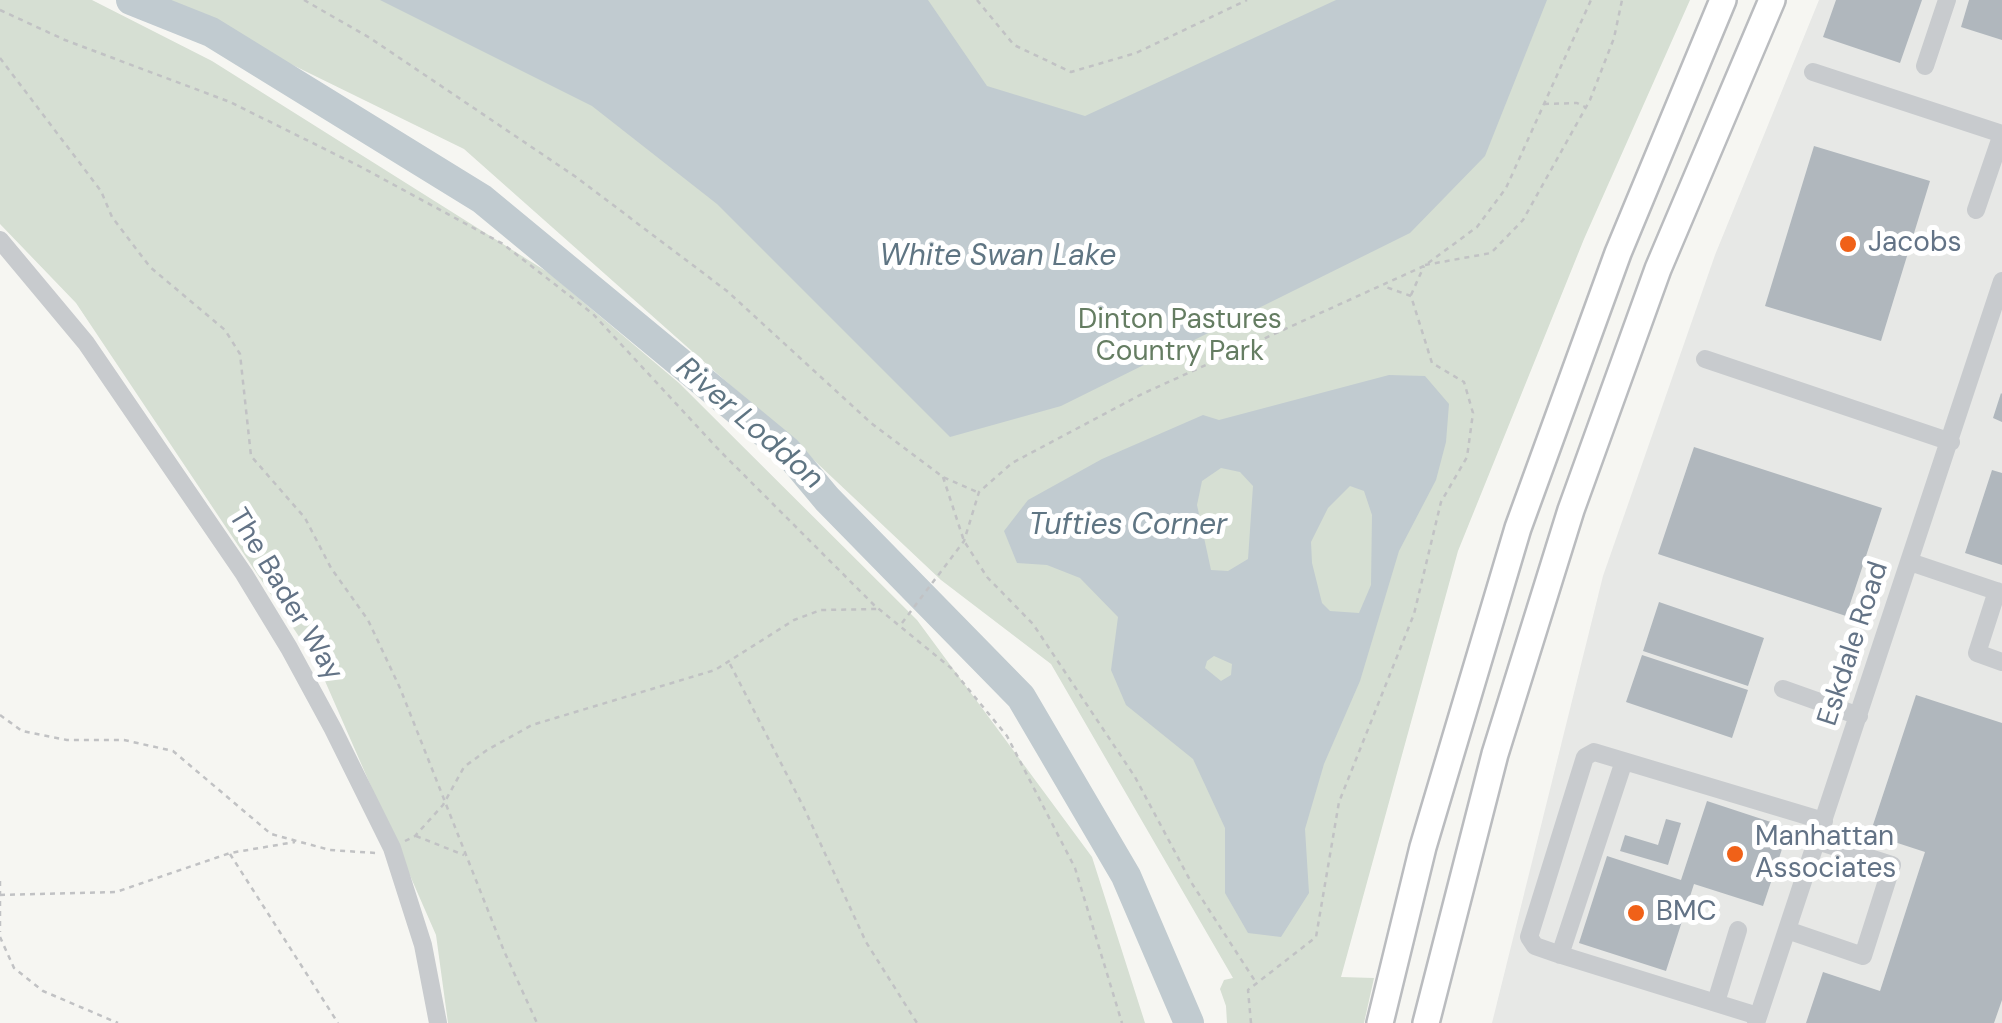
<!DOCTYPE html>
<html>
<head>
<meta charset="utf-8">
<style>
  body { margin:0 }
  canvas { display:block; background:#f6f6f2 }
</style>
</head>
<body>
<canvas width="2002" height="1023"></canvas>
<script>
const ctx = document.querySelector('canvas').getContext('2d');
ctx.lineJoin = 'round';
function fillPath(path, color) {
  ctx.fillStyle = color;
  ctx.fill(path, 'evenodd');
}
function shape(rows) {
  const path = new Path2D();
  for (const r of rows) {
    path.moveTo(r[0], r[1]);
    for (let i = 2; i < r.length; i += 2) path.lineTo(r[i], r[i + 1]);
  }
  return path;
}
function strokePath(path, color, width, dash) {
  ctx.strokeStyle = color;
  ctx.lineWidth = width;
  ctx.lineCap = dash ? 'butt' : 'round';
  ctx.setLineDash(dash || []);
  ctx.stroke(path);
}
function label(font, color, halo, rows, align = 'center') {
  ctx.font = font + ' "DM Sans",sans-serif';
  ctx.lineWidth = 10;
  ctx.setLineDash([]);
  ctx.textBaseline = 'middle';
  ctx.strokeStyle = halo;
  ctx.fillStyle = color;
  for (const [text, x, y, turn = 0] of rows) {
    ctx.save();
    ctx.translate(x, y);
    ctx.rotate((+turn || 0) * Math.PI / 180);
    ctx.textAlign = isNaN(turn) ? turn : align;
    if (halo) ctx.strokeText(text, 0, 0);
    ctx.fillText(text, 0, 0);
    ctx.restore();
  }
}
fillPath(shape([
  [1819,0,2002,0,2002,1023,1492,1023,1603,576,1715,255]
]), '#e7e8e6');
fillPath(shape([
  [0,0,92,0,212,61,549,273,679,383,917,620,1092,857,1145,1023,448,1023,436,935,318,665,76,303,0,224],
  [160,0,1690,0,1584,239,1458,551,1341,977,1374,978,1364,1023,1227,1023,1226,1006,1220,989,1224,980,1233,978,1051,664,941,580,800,447,464,149]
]), '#d6dfd3');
fillPath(shape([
  [380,0,928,0,987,86,1085,116,1336,0,1547,0,1485,156,1410,233,1061,406,950,437,717,204,592,106],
  [1389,375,1425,376,1449,404,1446,442,1436,480,1399,551,1360,681,1324,764,1305,829,1309,893,1281,937,1248,933,1225,893,1225,828,1193,759,1126,705,1111,670,1118,617,1080,578,1047,565,1017,563,1004,531,1028,500,1102,459,1203,415,1219,420],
  [1221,468,1240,472,1253,486,1248,559,1228,571,1211,570,1197,505,1202,481],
  [1350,486,1364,491,1372,515,1371,585,1359,613,1330,611,1322,603,1312,563,1311,542,1328,508],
  [1214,656,1232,664,1231,675,1221,681,1205,668,1207,661]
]), '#c1cbd0');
strokePath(shape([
  [131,0,211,32,482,199,787,451,827,499,1021,697,1126,876,1189,1023]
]), '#c1cbd0', 30);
fillPath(shape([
  [1836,0,1922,0,1900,63,1823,37],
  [1969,0,2002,0,2002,40,1961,27],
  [1814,146,1930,181,1881,341,1765,306],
  [2001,393,2002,394,2002,422,1993,418],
  [1694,447,1882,508,1846,616,1658,554],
  [1992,470,2002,473,2002,565,1965,553],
  [1659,602,1764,638,1748,686,1643,651],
  [1642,655,1748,690,1732,738,1626,702],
  [1916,695,2002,723,2002,1000,1994,1023,1806,1023,1823,972,1880,991,1925,852,1870,834],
  [1707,801,1789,828,1763,906,1694,884,1666,971,1579,943,1607,856,1681,880],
  [1666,819,1681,823,1668,865,1620,851,1625,835,1658,845]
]), '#b0b7bd');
const highway = shape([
  [1380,1023,1423,847,1518,528,1618,253,1723,0],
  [1426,1023,1495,754,1571,510,1658,269,1772,0]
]);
strokePath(highway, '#babcbf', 30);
strokePath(shape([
  [304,0,370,38,576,177,727,291,871,423,943,477,977,492],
  [977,0,1014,45,1071,72,1136,53,1247,0],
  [0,10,65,40,230,102,361,167,503,244,593,314,719,450,874,605,951,668,1007,736,1075,868,1122,1023],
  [0,58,101,191,112,217,150,267,225,330,240,354,251,456,305,518,331,568,368,620,400,688,504,951,537,1023],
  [1544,104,1577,103,1585,107],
  [1425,265,1491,253,1523,220,1590,100,1614,38,1622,0],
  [1411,295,1424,266],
  [943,477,964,541,987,577,1033,624,1135,777,1191,882,1255,981],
  [902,623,964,541,979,492,1012,463,1142,394,1424,266,1477,227,1506,188,1591,0],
  [730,664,804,808,866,942,917,1023],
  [0,715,22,731,67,740,124,740,173,751,271,834,330,850,376,853],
  [416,836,464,855],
  [405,841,415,836,443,805,464,767,487,750,532,725,715,670,794,620,821,610,878,609],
  [230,854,338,1023],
  [0,881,0,932],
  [0,895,116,892,230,853,295,842],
  [0,937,14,968,43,991,118,1023],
  [1251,1023,1248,990,1316,937,1339,802,1414,614,1441,502,1467,457,1473,413,1464,382,1432,363,1411,296,1383,286]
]), '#c1c2c4', 2.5, [5, 5]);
strokePath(shape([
  [1925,66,1947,0],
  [1813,72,2002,134],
  [1976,210,2002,134],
  [0,240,86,343,244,574,289,648,333,729,392,848,423,945,438,1023],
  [1705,359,1951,442],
  [1910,562,2002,593],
  [1997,591,1977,653,2002,662],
  [1783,689,1859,716],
  [1787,930,1863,956,1892,865,1817,841],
  [1560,955,1624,761],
  [1716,1002,1738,930],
  [1758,1016,1558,954,1535,946,1529,937,1585,757,1594,752,1824,821],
  [1756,1023,2002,281]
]), '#c8cbce', 18);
strokePath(highway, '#fff', 25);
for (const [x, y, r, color] of [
  [1848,244,10,"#f06118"],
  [1735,854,10,"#f06118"],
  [1636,913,10,"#f06118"]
]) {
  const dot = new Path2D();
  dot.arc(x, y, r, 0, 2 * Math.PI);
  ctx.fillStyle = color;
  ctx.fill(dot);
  strokePath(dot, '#fff', 4);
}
label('28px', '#637386', '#fff', [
  ["Jacobs",1868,244],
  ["Manhattan",1755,838],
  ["Associates",1755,870],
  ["BMC",1656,913]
], 'left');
label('28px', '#657d62', '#fff', [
  ["Dinton Pastures",1180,321],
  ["Country Park",1180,353]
]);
label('28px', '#637386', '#fff', [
  ["The Bader Way",285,595,59],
  ["Eskdale Road",1854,644,-72]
]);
label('italic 30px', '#5f7583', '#fff', [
  ["White Swan Lake",998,257],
  ["River Loddon",749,424,41],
  ["Tufties Corner",1128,526]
]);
</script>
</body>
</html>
